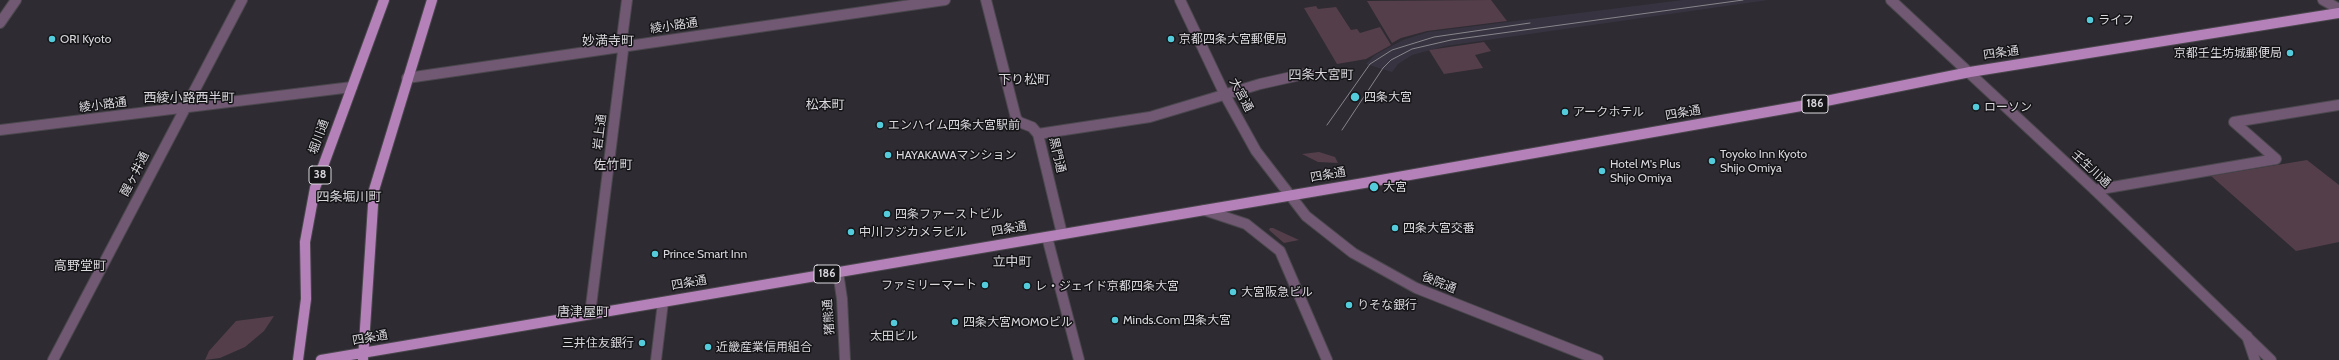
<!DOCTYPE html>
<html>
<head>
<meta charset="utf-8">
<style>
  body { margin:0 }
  canvas { display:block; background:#2e2b32 }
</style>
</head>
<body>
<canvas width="2339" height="360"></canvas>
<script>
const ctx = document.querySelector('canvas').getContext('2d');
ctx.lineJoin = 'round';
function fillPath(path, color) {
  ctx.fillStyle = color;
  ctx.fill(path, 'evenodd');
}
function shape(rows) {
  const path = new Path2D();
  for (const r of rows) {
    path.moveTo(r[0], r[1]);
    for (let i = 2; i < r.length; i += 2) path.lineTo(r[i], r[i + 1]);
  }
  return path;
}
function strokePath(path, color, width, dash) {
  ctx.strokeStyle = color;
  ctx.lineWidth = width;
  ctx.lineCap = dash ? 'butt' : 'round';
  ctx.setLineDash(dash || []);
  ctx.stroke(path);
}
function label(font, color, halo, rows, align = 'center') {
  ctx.font = font + ' Cabin,"Noto Sans JP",sans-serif';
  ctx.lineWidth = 3;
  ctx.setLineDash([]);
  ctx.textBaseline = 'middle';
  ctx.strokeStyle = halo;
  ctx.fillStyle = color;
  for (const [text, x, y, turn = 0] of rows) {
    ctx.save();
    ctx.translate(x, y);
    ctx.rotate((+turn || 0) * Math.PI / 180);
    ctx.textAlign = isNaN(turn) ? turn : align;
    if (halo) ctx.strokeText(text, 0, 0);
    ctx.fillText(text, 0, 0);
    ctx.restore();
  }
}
fillPath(shape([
  [1683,0,1768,0,1445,46,1412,55,1398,64,1392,72,1366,64,1375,55,1403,40,1428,32]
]), '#383340');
fillPath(shape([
  [1491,0,1507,21,1427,31,1401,38,1392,43,1367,1],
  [1316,6,1318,9,1336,7,1351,30,1357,29,1360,33,1380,27,1391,45,1366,59,1337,64,1304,8],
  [1484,42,1491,51,1475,55,1483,68,1444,74,1429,50],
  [1319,152,1335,157,1338,163,1318,162,1302,154],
  [2307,160,2339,185,2339,242,2296,251,2211,176],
  [1270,228,1273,228,1299,240,1284,243,1269,230],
  [274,316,264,331,245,347,220,358,205,360,209,351,236,321]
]), '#533e4a');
const minor = shape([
  [986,0,1016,118,1019,122,1032,127,1038,134,1062,234],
  [2323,0,2339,9],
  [0,23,16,0],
  [407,78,945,0],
  [0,130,352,87],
  [1038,134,1150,117,1260,84,1309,73],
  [2095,190,2276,159,2234,122,2339,105],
  [1204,210,1246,224,1280,251,1327,360],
  [1047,237,1079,360],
  [838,272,842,299,845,360],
  [590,314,623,51,621,46,627,0],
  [2247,336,2255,360],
  [53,360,242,0],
  [656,360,663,302]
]);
const tertiary = shape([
  [1180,0,1225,95,1256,151,1306,216,1353,253,1416,288,1598,360],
  [1891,0,2095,190,2271,360]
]);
const primary = shape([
  [363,359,374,190,432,0],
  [298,360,306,299,305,242,315,188,384,0],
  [321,360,1364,183,1801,106,1970,72,2339,13]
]);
strokePath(minor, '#4a474d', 12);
strokePath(tertiary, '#4a474d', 12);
strokePath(primary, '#4a474d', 12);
strokePath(minor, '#715873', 10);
strokePath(tertiary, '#715873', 10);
strokePath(primary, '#b482b9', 10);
strokePath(shape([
  [1327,125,1370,64,1392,50,1434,37,1530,23],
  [1342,130,1383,68,1391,60,1412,49,1451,40,1743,0]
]), '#87858b', 1);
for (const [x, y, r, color] of [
  [2090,20,4,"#53cbda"],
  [52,39,4,"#53cbda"],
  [1171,39,4,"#53cbda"],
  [2290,53,4,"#53cbda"],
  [1355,97,5,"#53cbda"],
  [1976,107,4,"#53cbda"],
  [1565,112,4,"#53cbda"],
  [880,125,4,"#53cbda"],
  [888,155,4,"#53cbda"],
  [1712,161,4,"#53cbda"],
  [1602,171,4,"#53cbda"],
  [1374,187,5,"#53cbda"],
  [887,214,4,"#53cbda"],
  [1395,228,4,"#53cbda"],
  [851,232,4,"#53cbda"],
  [655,254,4,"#53cbda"],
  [985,285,4,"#53cbda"],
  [1027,286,4,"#53cbda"],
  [1233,292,4,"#53cbda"],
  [1349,305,4,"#53cbda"],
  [1115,320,4,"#53cbda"],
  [955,322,4,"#53cbda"],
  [894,323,4,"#53cbda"],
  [642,343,4,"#53cbda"],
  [708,347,4,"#53cbda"]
]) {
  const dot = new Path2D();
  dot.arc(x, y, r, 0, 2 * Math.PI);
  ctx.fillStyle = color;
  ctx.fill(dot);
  strokePath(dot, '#151417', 1.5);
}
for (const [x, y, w] of [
  [1815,104,26],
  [320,175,22],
  [827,274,26]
]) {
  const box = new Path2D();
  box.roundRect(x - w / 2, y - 9, w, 18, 3);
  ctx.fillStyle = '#151417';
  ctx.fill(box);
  strokePath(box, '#dad8dd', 1);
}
label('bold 11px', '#dad8dd', null, [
  ["186",1815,104],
  ["38",320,175],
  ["186",827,274]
]);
label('12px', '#dad8dd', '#151417', [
  ["ライフ",2098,20],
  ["ORI Kyoto",60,39],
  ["京都四条大宮郵便局",1179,39],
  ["京都壬生坊城郵便局",2282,53,"right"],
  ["四条大宮",1364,97],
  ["ローソン",1984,107],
  ["アークホテル",1573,112],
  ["エンハイム四条大宮駅前",888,125],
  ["Toyoko Inn Kyoto",1720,154],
  ["Shijo Omiya",1720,168],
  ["HAYAKAWAマンション",896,155],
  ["Hotel M's Plus",1610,164],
  ["Shijo Omiya",1610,178],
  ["大宮",1383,187],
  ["四条ファーストビル",895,214],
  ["四条大宮交番",1403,228],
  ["中川フジカメラビル",859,232],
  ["Prince Smart Inn",663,254],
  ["ファミリーマート",977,285,"right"],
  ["レ・ジェイド京都四条大宮",1035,286],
  ["大宮阪急ビル",1241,292],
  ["りそな銀行",1357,305],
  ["Minds.Com 四条大宮",1123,320],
  ["四条大宮MOMOビル",963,322],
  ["太田ビル",894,336,"center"],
  ["三井住友銀行",634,343,"right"],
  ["近畿産業信用組合",716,347]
], 'left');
label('12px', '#dad8dd', '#151417', [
  ["綾小路通",674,26,-8],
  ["四条通",2001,53,-8],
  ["大宮通",1241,95,62],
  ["綾小路通",103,105,-7],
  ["四条通",1683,113,-10],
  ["岩上通",600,132,-83],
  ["堀川通",319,137,-70],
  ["黒門通",1057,155,77],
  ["壬生川通",2091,169,43],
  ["醒ヶ井通",135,174,-63],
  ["四条通",1328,175,-10],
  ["四条通",1009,229,-10],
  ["四条通",689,283,-10],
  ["後院通",1439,283,22],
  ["猪熊通",829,317,-94],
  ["四条通",370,338,-10]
]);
label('13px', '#dad8dd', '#151417', [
  ["妙満寺町",608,41],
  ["四条大宮町",1321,75],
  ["下り松町",1024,80],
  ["西綾小路西半町",189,98],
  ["松本町",825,105],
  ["佐竹町",613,165],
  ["四条堀川町",349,197],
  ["立中町",1012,262],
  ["高野堂町",80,266],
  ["唐津屋町",583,312]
]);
</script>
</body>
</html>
